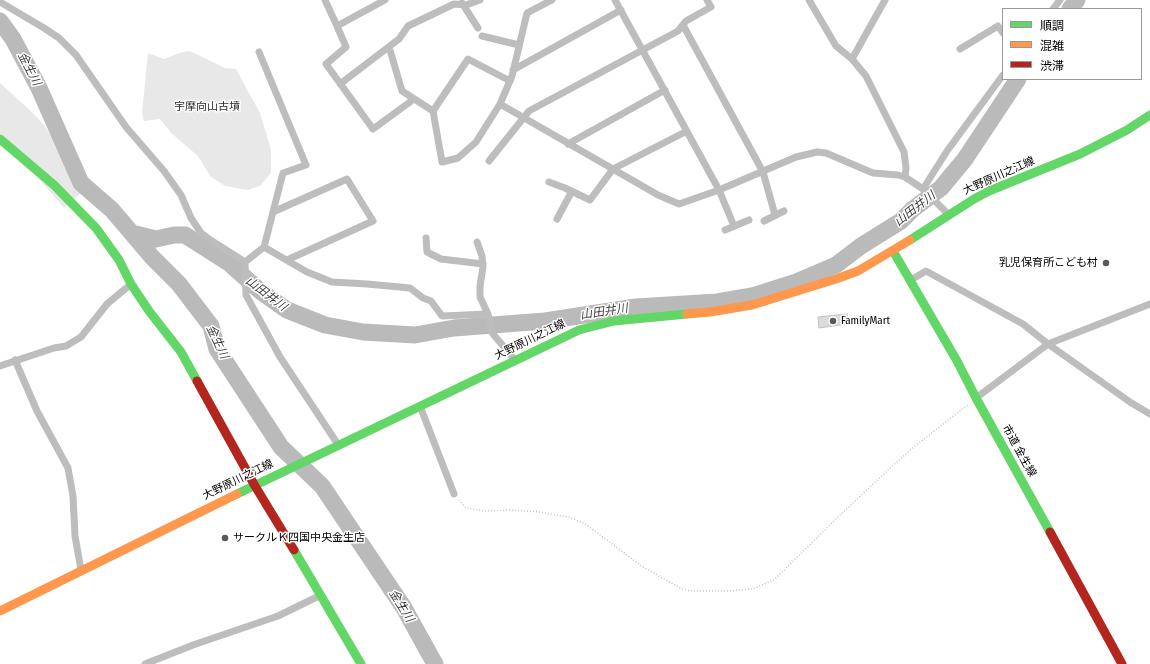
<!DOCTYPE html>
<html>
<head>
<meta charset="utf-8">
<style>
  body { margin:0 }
  #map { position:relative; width:1150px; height:664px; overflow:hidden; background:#fff; font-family:"Fira Sans Condensed","Noto Sans JP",sans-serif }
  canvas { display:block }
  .legend { position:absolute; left:1002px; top:8px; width:140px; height:72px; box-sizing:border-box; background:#fff; border:1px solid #999; margin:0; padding:5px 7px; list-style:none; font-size:12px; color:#000 }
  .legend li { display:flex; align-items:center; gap:8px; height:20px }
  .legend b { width:20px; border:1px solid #999 }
</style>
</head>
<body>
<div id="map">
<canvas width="1150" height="664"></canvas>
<ul class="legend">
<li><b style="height:5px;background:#63d668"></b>順調</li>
<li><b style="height:5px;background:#ff974d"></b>混雑</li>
<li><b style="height:5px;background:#b3261e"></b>渋滞</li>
</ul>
</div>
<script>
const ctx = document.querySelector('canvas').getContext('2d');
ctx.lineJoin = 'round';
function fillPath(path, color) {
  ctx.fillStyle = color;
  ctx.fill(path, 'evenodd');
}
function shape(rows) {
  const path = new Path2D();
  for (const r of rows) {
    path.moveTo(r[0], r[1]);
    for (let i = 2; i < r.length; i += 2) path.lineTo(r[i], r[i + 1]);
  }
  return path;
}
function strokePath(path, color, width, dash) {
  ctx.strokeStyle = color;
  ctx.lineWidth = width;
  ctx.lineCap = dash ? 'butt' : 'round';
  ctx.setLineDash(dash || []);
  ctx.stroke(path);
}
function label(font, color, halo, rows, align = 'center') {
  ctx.font = font + ' "Fira Sans Condensed","Noto Sans JP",sans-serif';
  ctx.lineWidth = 3;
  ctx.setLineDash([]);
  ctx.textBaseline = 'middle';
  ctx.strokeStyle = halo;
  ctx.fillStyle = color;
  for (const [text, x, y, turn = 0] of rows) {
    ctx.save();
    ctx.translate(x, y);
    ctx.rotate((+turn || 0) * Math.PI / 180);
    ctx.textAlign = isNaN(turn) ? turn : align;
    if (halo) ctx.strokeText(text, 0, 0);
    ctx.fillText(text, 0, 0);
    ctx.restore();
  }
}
fillPath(shape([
  [190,51,225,68,236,69,260,113,271,150,271,173,260,186,248,190,225,186,210,176,198,156,171,133,160,119,144,121,142,113,148,53,164,59,182,52],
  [0,83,33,113,44,125,56,143,70,166,80,194,64,208,7,141,0,134]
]), '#e8e8e8');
strokePath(shape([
  [1070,9,1077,0],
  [0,21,13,39,39,88,81,183,112,210,152,257,179,284,211,326,217,349,281,447,322,486,404,608,435,664],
  [132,233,156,239,174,235,185,235,229,263,260,291,287,310,325,325,363,332,415,335,454,328,545,321,636,307,717,302,752,296,796,282,836,265,861,246,901,221,913,209,941,188,965,159,1018,79]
]), '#bababa', 17);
const building = shape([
  [847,314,848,324,819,328,818,317,847,314]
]);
fillPath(building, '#dbdbdb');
strokePath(building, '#c3c3c3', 1);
strokePath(shape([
  [459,500,466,508,485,511,510,510,540,512,568,517,584,523,643,567,680,588,690,591,729,591,752,589,774,580,836,519,889,469,915,446,969,404]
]), '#c2c2c2', 1.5, [1, 2]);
strokePath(shape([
  [325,0,337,26,346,47,326,64,373,129,414,99],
  [615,0,719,190,796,157,817,152,826,153,873,173,898,175,905,177,923,189,949,215],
  [809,0,836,46,852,59,866,76,904,152,906,168,905,177],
  [0,2,44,28,59,38,76,55,126,127,164,171,181,195,191,218,201,233,212,241,245,262],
  [462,3,478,28],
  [1053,9,1060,0],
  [683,25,763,172,775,215],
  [337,26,385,0],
  [482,36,519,45],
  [960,49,998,26,1003,33],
  [390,50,402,91,433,111,442,162,458,158,476,142,500,104,512,76,527,13,552,0],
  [852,59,885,0],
  [513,70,621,10],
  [340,84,399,39,408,26,454,4,466,5,480,0],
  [500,104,658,195,679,204,719,190,734,226],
  [433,111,468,59,510,81],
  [568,144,665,90],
  [489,161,529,111,678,31,686,21,711,7,707,0],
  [549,182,565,188,590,200,613,169,687,131],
  [923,189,947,151,1003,75],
  [273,212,347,179,373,221,287,260],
  [557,219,572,191],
  [764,221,784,211],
  [725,230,749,220],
  [426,238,427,252,441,259,483,264],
  [477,242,482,256,483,267,480,286,480,297,488,314,493,334,515,360],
  [264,247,307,272,332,282,367,284,410,288,423,298,431,301,442,316,488,314],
  [245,262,264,247,283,173,306,165,259,52],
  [245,262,246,295,280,357,339,446],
  [911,280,926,271,1023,324,1048,344,1130,402,1150,414],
  [15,360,37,411,68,468,73,496,75,536,81,570],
  [0,366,54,348,66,346,81,337,107,304,131,284],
  [976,398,1048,344,1150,304],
  [420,406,454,494],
  [145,664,193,645,278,616,321,595]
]), '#bdbdbd', 7);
strokePath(shape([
  [0,139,54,185,96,228,119,260,131,284,149,311,181,352,197,381],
  [910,240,974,199,989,191,1080,154,1127,130,1150,115],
  [893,251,957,361,976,398,1050,532],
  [237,494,579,330,614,321,687,314],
  [294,550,361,664]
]), '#63d668', 9);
strokePath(shape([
  [687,314,710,312,752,305,836,279,858,271,910,240],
  [0,611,237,494]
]), '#ff974d', 9);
strokePath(shape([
  [197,381,255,486,294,550],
  [1050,532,1122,664]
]), '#b3261e', 9);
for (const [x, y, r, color] of [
  [1106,263,4,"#595959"],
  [833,321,4,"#595959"],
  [225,538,4,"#595959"]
]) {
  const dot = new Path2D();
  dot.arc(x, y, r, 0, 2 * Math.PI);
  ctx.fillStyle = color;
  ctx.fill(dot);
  strokePath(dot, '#fff', 1.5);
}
label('11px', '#2c2c2c', '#fff', [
  ["宇摩向山古墳",207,107]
]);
label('11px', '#000', '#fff', [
  ["大野原川之江線",999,176,-24],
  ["大野原川之江線",530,340,-26],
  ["市道 金生線",1019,451,61],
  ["大野原川之江線",238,480,-26]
]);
label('11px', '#000', '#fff', [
  ["乳児保育所こども村",1098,263,"right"],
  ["FamilyMart",841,321],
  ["サークルＫ四国中央金生店",233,538]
], 'left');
label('italic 12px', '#3d3d3d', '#fff', [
  ["金生川",29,69,63],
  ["山田井川",915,209,-38],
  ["山田井川",266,294,37],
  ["山田井川",604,312,-9],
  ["金生川",217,342,65],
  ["金生川",401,606,58]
]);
</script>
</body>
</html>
